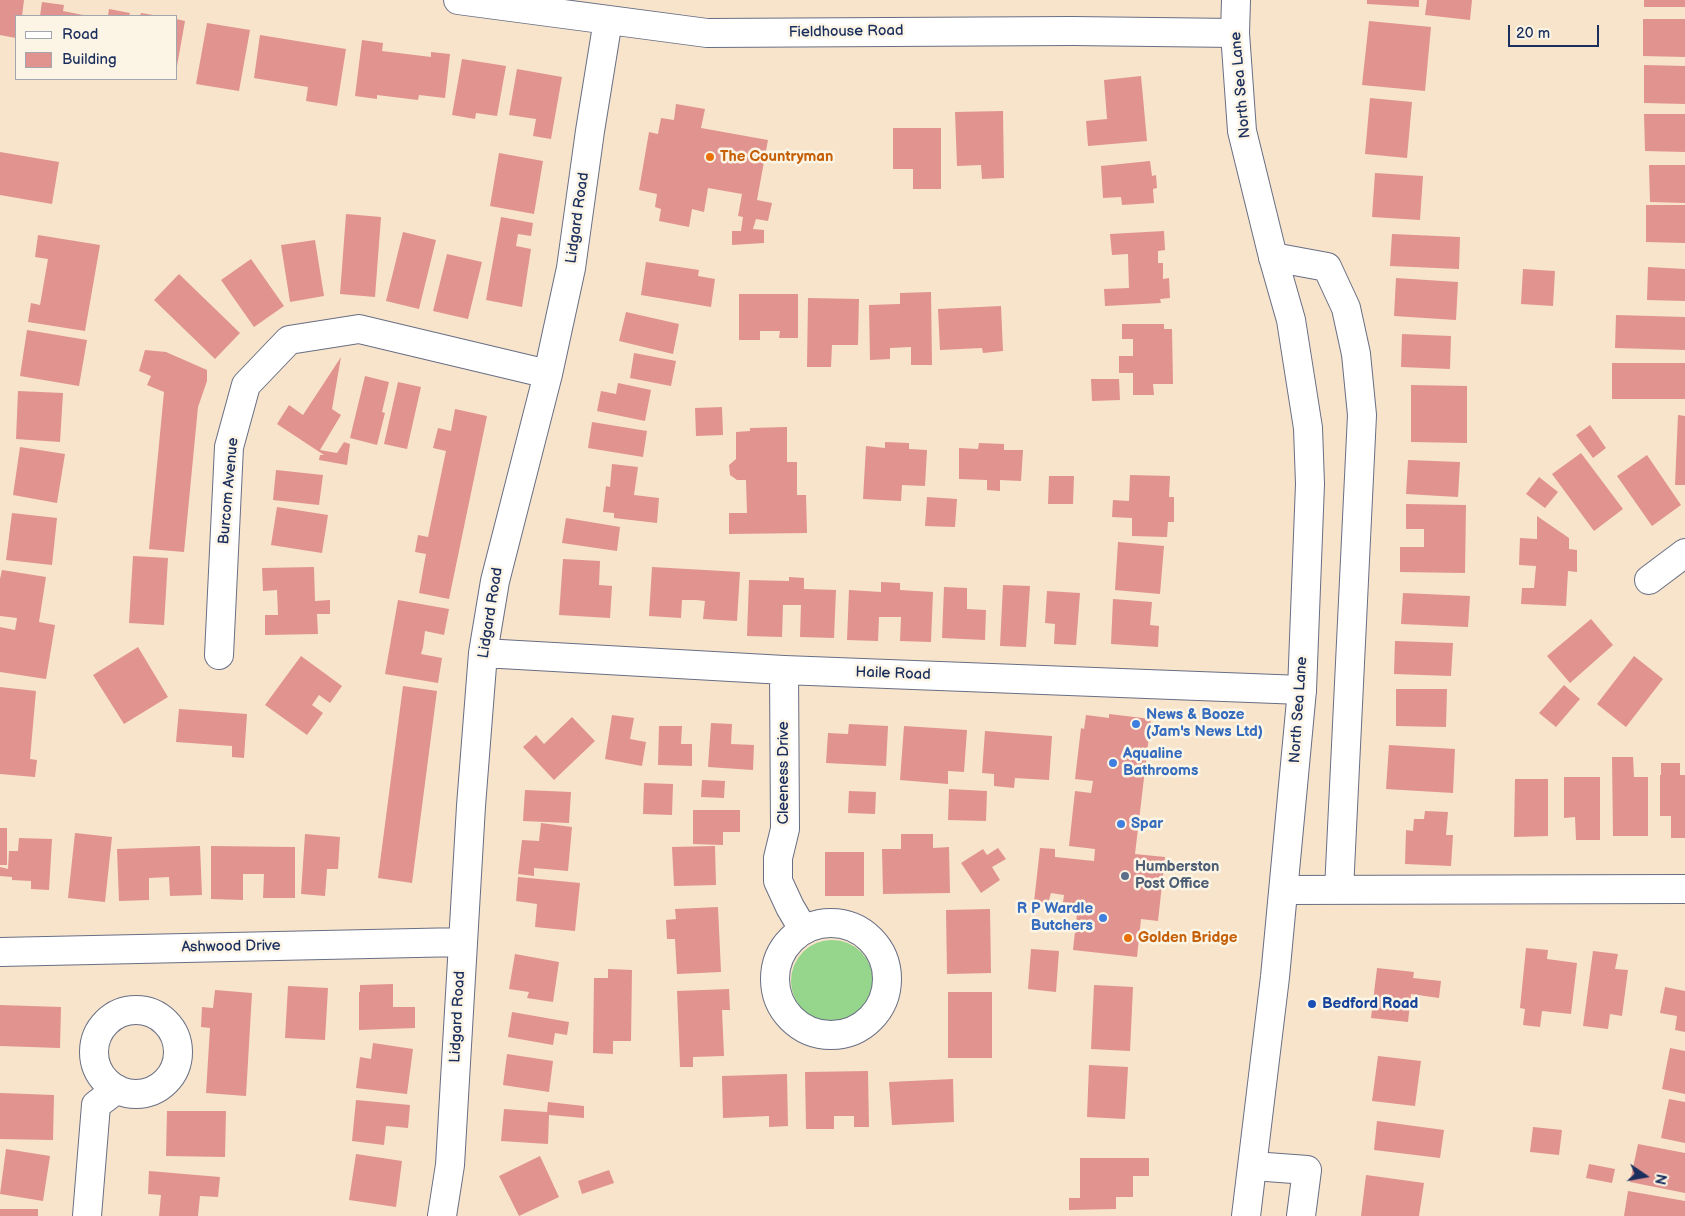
<!DOCTYPE html>
<html>
<head>
<meta charset="utf-8">
<style>
  body { margin:0 }
  #map { position:relative; width:1685px; height:1216px; overflow:hidden; background:#f7e4cb; font-family:"Balsamiq Sans",sans-serif }
  canvas { display:block }
  .legend { position:absolute; left:15px; top:15px; width:162px; height:65px; box-sizing:border-box; background:#fcf5e5; border:1px solid #a2a6af; margin:0; padding:6px 9px; list-style:none; font-size:15px; color:#1b2f5e }
  .legend li { display:flex; align-items:center; gap:10px; height:25px }
  .legend b { width:25px; border:1px solid #a2a6af }
  .north { position:absolute; left:1620px; top:1151px; width:50px; height:50px; -webkit-text-stroke:4px #fcf5e5; paint-order:stroke; rotate:102deg; font-size:14px; font-weight:700; line-height:20px; text-align:center; color:#1b2f5e }
  .north::after { content:''; display:block; margin:auto; width:18px; height:22px; background:#1b2f5e; clip-path:polygon(50% 0,100% 100%,50% 72%,0 100%) }
  .scale { position:absolute; left:1508px; top:25px; width:91px; height:22px; box-sizing:border-box; border:2px solid #1b2f5e; border-top:0; padding-left:6px; font-size:15px; line-height:18px; white-space:nowrap; color:#1b2f5e; -webkit-text-stroke:4px #fcf5e5; paint-order:stroke }
</style>
</head>
<body>
<div id="map">
<canvas width="1685" height="1216"></canvas>
<ul class="legend">
<li><b style="height:6px;background:#fff"></b>Road</li>
<li><b style="height:14px;background:#e1938f"></b>Building</li>
</ul>
<div class="north">N</div>
<div class="scale">20 m</div>
</div>
<script>
const ctx = document.querySelector('canvas').getContext('2d');
ctx.lineJoin = 'round';
function fillPath(path, color) {
  ctx.fillStyle = color;
  ctx.fill(path, 'evenodd');
}
function shape(rows) {
  const path = new Path2D();
  for (const r of rows) {
    if (r.length === 3) {
      path.moveTo(r[0] + r[2], r[1]);
      path.arc(r[0], r[1], r[2], 0, 2 * Math.PI);
      continue;
    }
    path.moveTo(r[0], r[1]);
    for (let i = 2; i < r.length; i += 2) path.lineTo(r[i], r[i + 1]);
  }
  return path;
}
function strokePath(path, color, width, dash) {
  ctx.strokeStyle = color;
  ctx.lineWidth = width;
  ctx.lineCap = dash ? 'butt' : 'round';
  ctx.setLineDash(dash || []);
  ctx.stroke(path);
}
function label(font, color, halo, rows, align = 'center') {
  ctx.font = font + ' "Balsamiq Sans",sans-serif';
  ctx.lineWidth = 5;
  ctx.setLineDash([]);
  ctx.textBaseline = 'middle';
  ctx.strokeStyle = halo;
  ctx.fillStyle = color;
  for (const [text, x, y, turn = 0] of rows) {
    ctx.save();
    ctx.translate(x, y);
    ctx.rotate((+turn || 0) * Math.PI / 180);
    ctx.textAlign = isNaN(turn) ? turn : align;
    if (halo) ctx.strokeText(text, 0, 0);
    ctx.fillText(text, 0, 0);
    ctx.restore();
  }
}
fillPath(shape([
  [832,981,41]
]), '#95d58c');
fillPath(shape([
  [0,0,24,0,22,16,16,16,16,38,0,35],
  [1367,0,1419,0,1419,7,1367,4],
  [1427,0,1472,0,1470,20,1425,15],
  [1644,0,1685,0,1685,7,1644,7],
  [42,2,64,5,63,11,88,16,40,16],
  [109,9,130,13,129,16,108,16],
  [141,13,153,15,153,16,140,16],
  [176,19,185,21,177,66,176,66],
  [1643,19,1685,19,1685,57,1643,56],
  [1369,21,1431,27,1425,91,1362,85],
  [207,23,250,30,239,91,196,84],
  [260,35,346,49,337,106,306,101,308,87,254,78],
  [362,40,383,43,382,51,431,57,431,52,450,54,445,98,419,95,418,100,377,95,377,99,355,96],
  [462,59,506,66,497,116,476,113,475,119,452,115],
  [1644,65,1685,66,1685,104,1644,103],
  [517,69,562,77,551,139,533,136,536,119,509,115],
  [1141,76,1147,141,1088,146,1086,121,1107,119,1104,80],
  [1370,98,1412,102,1407,158,1365,154],
  [676,104,705,109,701,128,768,140,757,200,772,203,768,221,756,219,753,229,764,230,764,243,732,245,732,231,741,231,743,217,738,216,742,194,708,188,704,212,692,209,689,227,659,221,661,209,655,207,657,194,639,190,649,132,658,134,661,118,674,120],
  [1003,111,1004,178,982,179,981,165,957,166,955,112],
  [1644,114,1685,114,1685,152,1645,151],
  [893,128,941,128,941,189,913,189,913,169,893,169],
  [0,152,59,162,52,204,0,195],
  [499,153,543,161,534,214,490,206],
  [1150,161,1152,176,1156,175,1157,188,1153,189,1154,203,1122,205,1121,197,1103,198,1101,166],
  [1649,165,1685,165,1685,203,1650,202],
  [1375,173,1423,176,1420,220,1372,217],
  [1646,205,1685,205,1685,243,1646,242],
  [346,214,381,217,375,297,340,294],
  [501,217,533,223,531,236,518,234,516,246,531,249,522,307,486,300],
  [1164,231,1165,250,1158,251,1158,263,1163,263,1163,279,1169,278,1170,298,1160,299,1161,303,1105,306,1104,289,1129,288,1128,254,1112,255,1110,234],
  [403,232,436,240,419,309,386,301],
  [1392,234,1460,237,1459,269,1390,266],
  [38,235,100,245,85,331,28,322,31,303,40,305,48,259,35,257],
  [315,240,324,296,290,302,281,245],
  [447,254,482,262,468,319,433,311],
  [251,259,284,306,254,327,221,280],
  [646,262,699,270,698,276,715,279,711,307,641,295],
  [1648,267,1685,269,1685,301,1647,300],
  [1523,269,1555,271,1553,306,1521,304],
  [179,274,240,333,215,359,154,300],
  [1396,278,1458,282,1456,320,1394,316],
  [931,292,932,365,911,365,911,347,890,348,890,359,870,360,869,305,900,304,900,293],
  [739,294,798,294,798,338,779,338,780,331,760,331,760,340,739,340],
  [808,298,859,299,858,345,832,345,831,367,807,367],
  [1001,306,1003,351,983,353,982,348,940,350,938,309],
  [626,312,679,324,673,354,619,341],
  [1616,315,1685,317,1685,350,1615,348],
  [1122,324,1164,324,1164,329,1172,329,1173,384,1153,384,1154,395,1133,395,1133,373,1119,373,1119,356,1133,356,1133,339,1122,339],
  [27,330,87,340,79,386,20,376],
  [1402,334,1451,336,1450,369,1401,367],
  [145,350,166,352,207,370,207,381,198,407,184,552,149,549,164,392,147,385,151,376,139,371],
  [634,353,676,361,671,386,630,378],
  [341,357,332,409,341,415,320,450,337,453,344,442,350,444,347,465,319,460,320,455,324,455,277,424,289,405,303,415],
  [1612,363,1685,363,1685,399,1612,399],
  [365,376,389,382,382,412,385,413,377,445,350,438],
  [1091,379,1119,379,1120,400,1092,401],
  [398,382,421,387,407,449,384,444],
  [618,383,651,390,645,421,597,411,601,391,616,394],
  [1411,385,1467,386,1467,443,1411,442],
  [18,391,63,393,60,442,16,439],
  [722,407,723,435,696,436,695,408],
  [455,409,487,416,449,599,419,593,426,554,415,552,418,535,428,537,446,451,433,448,438,428,451,431],
  [1678,415,1685,416,1685,485,1675,485],
  [592,422,647,431,643,457,588,448],
  [1590,425,1606,448,1593,458,1576,435],
  [787,427,787,462,797,462,797,495,806,495,807,533,729,534,729,513,747,513,746,480,737,480,730,475,729,465,736,459,736,432,750,431,750,428],
  [885,442,909,443,909,449,927,450,925,486,902,485,901,501,863,499,866,446,885,448],
  [979,443,1004,444,1004,450,1023,450,1021,481,1000,480,1000,491,987,490,987,480,959,479,959,448,978,449],
  [20,447,65,454,57,503,13,495],
  [1581,453,1623,509,1594,531,1552,474],
  [1647,455,1681,505,1652,526,1617,476],
  [1408,460,1460,462,1458,497,1406,494],
  [612,464,638,467,634,495,659,498,657,523,614,518,614,513,603,512,606,486,610,487],
  [276,470,323,475,319,505,273,500],
  [1130,475,1170,476,1169,497,1174,497,1174,522,1168,522,1167,537,1132,536,1132,518,1112,517,1113,500,1129,501],
  [1049,476,1074,476,1073,504,1048,504],
  [1539,477,1558,492,1545,508,1526,494],
  [927,497,957,499,955,527,925,526],
  [1406,504,1466,505,1465,573,1400,572,1400,547,1424,547,1424,529,1406,529],
  [277,507,328,515,322,553,271,545],
  [12,513,57,518,52,565,6,560],
  [1537,516,1569,538,1569,549,1577,550,1577,572,1568,571,1566,606,1521,604,1522,588,1534,588,1536,566,1519,565,1520,538,1537,539],
  [566,518,620,527,617,551,562,543],
  [1118,542,1164,546,1160,594,1115,590],
  [133,556,168,558,164,625,129,623],
  [563,559,600,561,599,585,612,586,610,618,559,615],
  [314,567,315,601,330,600,330,614,317,614,318,634,265,635,265,615,278,615,277,590,263,591,262,568],
  [652,567,740,572,737,621,703,619,705,601,696,600,682,600,681,618,649,616],
  [2,570,46,577,39,622,55,625,46,679,0,672,0,627,15,630,17,618,0,616,0,579],
  [789,577,804,578,804,589,836,590,834,638,800,637,801,605,783,605,782,637,747,636,749,580,789,581],
  [881,582,900,583,900,590,933,592,931,642,900,641,901,617,879,617,878,641,847,640,849,590,881,592],
  [1003,585,1030,586,1026,647,1000,646],
  [944,587,967,588,967,609,986,610,985,640,942,638],
  [1047,591,1080,593,1076,645,1054,644,1055,624,1045,623],
  [1403,593,1470,596,1468,627,1401,624],
  [1113,599,1152,602,1150,625,1159,626,1158,647,1111,644],
  [398,600,449,609,444,635,425,631,423,647,421,654,442,658,438,683,385,674],
  [1591,619,1613,645,1570,683,1547,656],
  [1395,641,1453,643,1451,676,1394,674],
  [138,647,168,697,124,724,93,675],
  [301,656,342,686,330,703,319,695,312,705,323,713,307,735,265,705],
  [1634,656,1663,679,1626,727,1597,704],
  [1564,685,1580,699,1556,727,1539,713],
  [403,686,437,691,412,883,378,878],
  [0,687,36,691,30,759,37,760,35,777,0,774],
  [1396,689,1447,689,1446,727,1396,726],
  [179,709,247,714,244,758,232,757,232,746,176,742],
  [1109,714,1151,719,1135,854,1165,857,1158,921,1141,919,1137,957,1073,950,1078,904,1063,902,1064,895,1051,893,1049,900,1043,903,1034,902,1040,848,1055,849,1055,857,1094,861,1095,849,1069,846,1075,791,1091,793,1093,781,1075,779,1081,728,1084,729,1086,715,1109,718],
  [612,715,634,718,630,739,646,742,642,766,605,759],
  [572,717,595,741,554,780,523,747,536,735,544,744],
  [711,723,732,724,731,744,754,745,753,770,708,767],
  [849,724,888,726,886,766,826,763,828,733,848,734],
  [659,726,682,726,681,744,692,744,692,766,658,765],
  [904,726,967,730,964,772,948,771,948,784,900,780],
  [985,731,1052,736,1049,780,1015,778,1014,788,994,786,994,774,982,773],
  [1389,745,1455,749,1453,793,1386,789],
  [1612,757,1633,757,1634,777,1648,777,1648,836,1613,836],
  [1661,763,1680,763,1680,775,1685,775,1685,838,1671,838,1671,816,1660,816,1660,775,1661,775],
  [1564,777,1600,777,1600,840,1576,840,1575,817,1564,818],
  [1515,779,1548,779,1548,836,1514,837],
  [702,780,725,781,724,798,701,797],
  [644,783,673,784,672,815,643,814],
  [949,789,987,791,986,821,948,820],
  [525,790,571,792,569,823,523,821],
  [849,791,876,792,875,814,848,813],
  [693,810,740,810,740,832,723,832,723,845,693,844],
  [1425,811,1448,812,1446,835,1453,835,1451,866,1405,864,1406,830,1413,831,1414,819,1424,819],
  [541,823,572,827,568,871,534,868,534,876,518,874,522,840,539,841],
  [0,828,7,828,7,865,0,865],
  [75,833,112,837,105,902,68,898],
  [305,834,340,837,338,869,327,869,325,896,301,894],
  [901,834,933,834,933,848,949,847,950,893,883,894,882,849,901,849],
  [19,838,52,839,49,890,31,889,31,881,12,880,12,877,0,876,0,867,8,869,9,851,18,851],
  [200,846,202,895,170,896,169,877,149,878,149,900,119,901,117,849],
  [211,846,295,847,295,898,263,898,264,874,243,874,243,900,211,899],
  [715,846,716,885,674,886,672,847],
  [998,848,1006,859,992,867,1000,880,981,893,961,863,983,849,987,855],
  [825,852,864,852,864,896,825,896],
  [518,877,580,883,575,931,535,927,537,904,516,901],
  [718,907,721,972,677,974,675,939,667,939,666,920,676,919,675,909],
  [990,909,991,973,947,974,946,910],
  [1526,948,1548,950,1547,959,1577,963,1571,1014,1542,1011,1540,1027,1523,1025,1525,1009,1520,1008],
  [1031,949,1059,951,1056,992,1028,989],
  [1593,951,1618,954,1615,969,1628,970,1622,1016,1610,1014,1608,1029,1583,1026],
  [515,954,559,962,553,1002,527,998,529,992,509,989],
  [1377,968,1414,972,1413,978,1441,981,1439,998,1411,994,1408,1022,1371,1018],
  [608,969,632,970,631,1041,613,1041,613,1054,593,1053,594,978,608,978],
  [393,984,393,1007,415,1007,415,1028,359,1030,359,992,360,992,360,985],
  [1094,985,1133,987,1130,1051,1091,1049],
  [288,986,328,988,325,1040,285,1038],
  [1665,987,1685,991,1685,1032,1675,1030,1677,1016,1660,1013],
  [729,989,730,1010,722,1010,724,1056,693,1057,693,1067,680,1067,677,991],
  [215,990,252,993,246,1096,206,1093,210,1028,201,1027,202,1007,213,1008],
  [948,992,992,992,992,1058,948,1058],
  [0,1005,61,1007,60,1048,0,1046],
  [512,1012,569,1022,567,1035,555,1033,553,1045,508,1037],
  [373,1043,413,1049,407,1094,356,1088,360,1057,371,1059],
  [1670,1048,1685,1051,1685,1094,1662,1089],
  [507,1054,553,1061,549,1092,503,1085],
  [1378,1056,1421,1061,1415,1106,1372,1101],
  [1089,1065,1128,1067,1125,1119,1087,1117],
  [868,1071,869,1127,854,1127,854,1116,834,1116,834,1129,806,1129,805,1072],
  [787,1074,788,1126,769,1127,769,1116,723,1118,722,1076],
  [953,1079,954,1122,892,1125,889,1082],
  [0,1093,54,1095,53,1140,0,1139],
  [1669,1099,1685,1102,1685,1143,1661,1138],
  [356,1100,410,1105,408,1128,386,1126,384,1145,352,1141],
  [548,1102,584,1106,584,1118,549,1115,548,1144,501,1141,504,1109,547,1112],
  [167,1111,226,1111,225,1157,166,1156],
  [1377,1121,1444,1130,1440,1158,1374,1150],
  [1533,1127,1562,1130,1559,1155,1530,1152],
  [1638,1144,1685,1153,1685,1193,1630,1182],
  [6,1149,50,1156,43,1201,0,1194],
  [356,1154,402,1161,396,1207,349,1200],
  [540,1156,559,1197,519,1216,499,1176],
  [1080,1158,1149,1158,1149,1176,1133,1176,1133,1197,1116,1197,1116,1209,1069,1210,1069,1198,1080,1198],
  [1589,1164,1615,1169,1612,1183,1586,1178],
  [609,1170,614,1183,582,1194,578,1181],
  [149,1171,220,1177,218,1197,200,1196,198,1216,159,1216,161,1195,148,1194],
  [1366,1175,1424,1183,1419,1216,1361,1216],
  [1628,1191,1685,1201,1685,1216,1624,1216],
  [0,1209,38,1209,38,1216,0,1216]
]), '#e1938f');
const minor = shape([
  [458,0,707,33,1072,31,1235,33],
  [1273,257,1327,267,1346,308,1356,354,1362,415,1339,890],
  [1649,580,1685,553],
  [483,653,784,670,1302,690],
  [219,655,229,447,246,385,289,340,359,329,548,374],
  [784,670,785,829,778,858,778,881,790,907,803,929],
  [1284,890,1685,889],
  [831,979,56],
  [0,952,462,942],
  [136,1052,42],
  [1253,1166,1307,1170,1301,1216],
  [87,1216,96,1105,117,1089],
  [442,1216,450,1165,471,806,483,653,495,581,548,374,571,268,590,131,608,20]
]);
const tertiary = shape([
  [1236,0,1235,33,1242,131,1273,257,1291,320,1308,428,1310,484,1302,690,1275,977,1246,1216]
]);
strokePath(minor, '#686e84', 30);
strokePath(tertiary, '#686e84', 30);
strokePath(minor, '#fff', 28);
strokePath(tertiary, '#fff', 28);
for (const [x, y, r, color] of [
  [710,157,5,"#e8710a"],
  [1136,724,5,"#3f7fe0"],
  [1113,763,5,"#3f7fe0"],
  [1121,824,5,"#3f7fe0"],
  [1125,876,5,"#5c6f8a"],
  [1103,918,5,"#3f7fe0"],
  [1128,938,5,"#e8710a"],
  [1312,1004,5,"#1a4fb4"]
]) {
  const dot = new Path2D();
  dot.arc(x, y, r, 0, 2 * Math.PI);
  ctx.fillStyle = color;
  ctx.fill(dot);
  strokePath(dot, '#fcf5e5', 2);
}
label('15px', '#1b2f5e', '#fcf5e5', [
  ["Fieldhouse Road",846,32,-1],
  ["North Sea Lane",1241,85,-95],
  ["Lidgard Road",578,218,-82],
  ["Burcom Avenue",229,491,-85],
  ["Lidgard Road",491,613,-81],
  ["Haile Road",893,674,2],
  ["North Sea Lane",1299,710,-86],
  ["Cleeness Drive",784,773,-90],
  ["Ashwood Drive",231,947,-1],
  ["Lidgard Road",458,1017,-87]
]);
label('bold 15px', '#c56008', '#fcf5e5', [
  ["The Countryman",720,157],
  ["Golden Bridge",1138,938]
], 'left');
label('bold 15px', '#366cbe', '#fcf5e5', [
  ["News & Booze",1146,715],
  ["(Jam's News Ltd)",1146,732],
  ["Aqualine",1123,754],
  ["Bathrooms",1123,771],
  ["Spar",1131,824],
  ["R P Wardle",1093,909,"right"],
  ["Butchers",1093,926,"right"]
], 'left');
label('bold 15px', '#4e5e75', '#fcf5e5', [
  ["Humberston",1135,867],
  ["Post Office",1135,884]
], 'left');
label('bold 15px', '#164399', '#fcf5e5', [
  ["Bedford Road",1322,1004]
], 'left');
</script>
</body>
</html>
